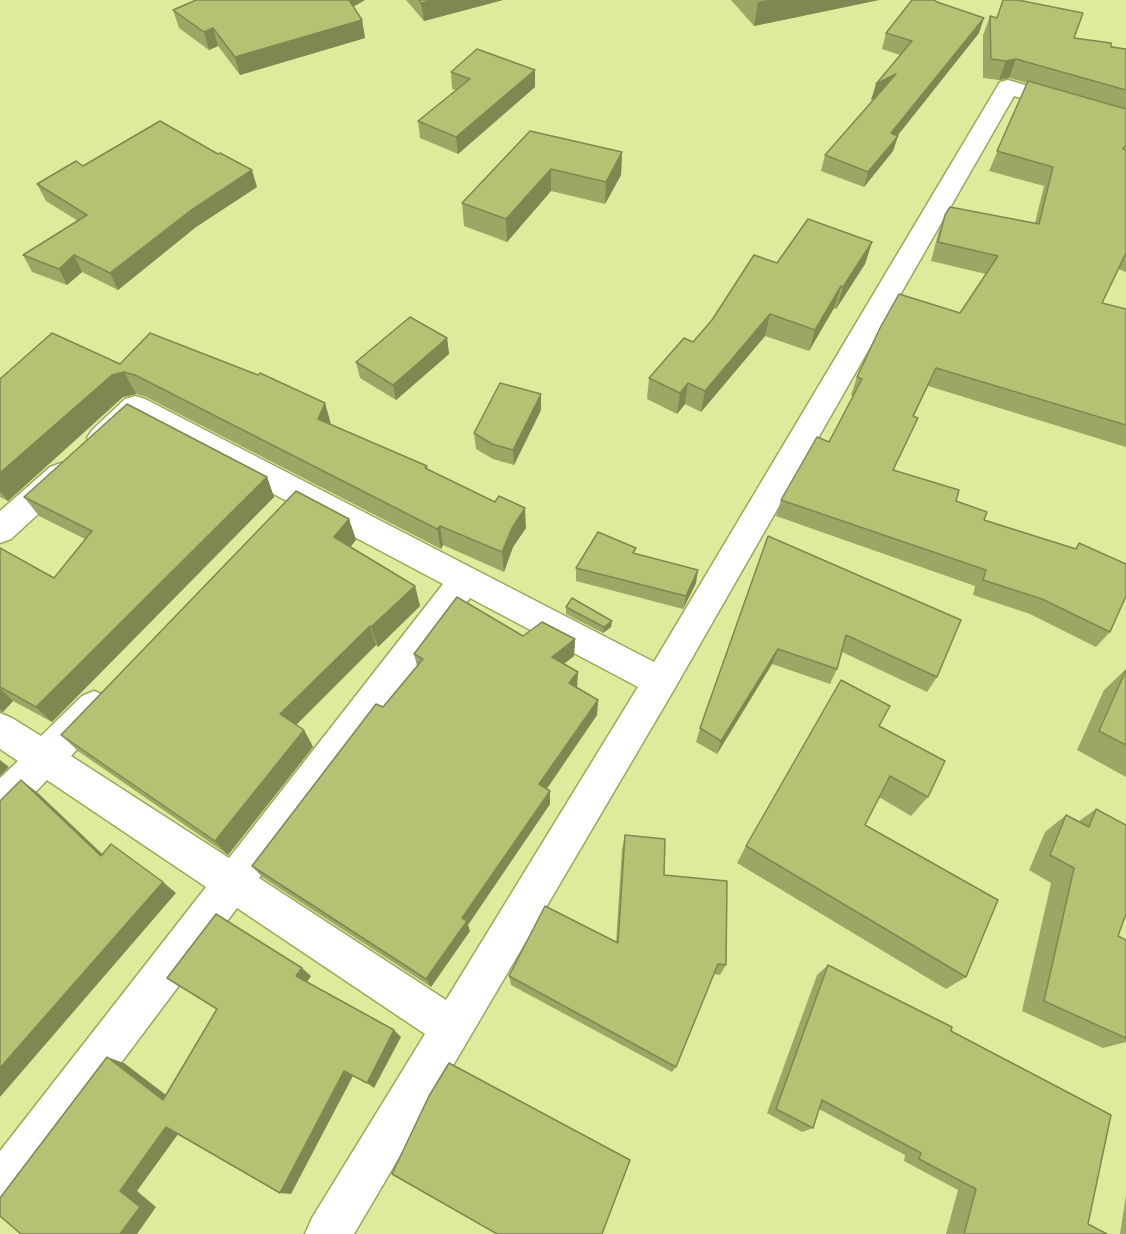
<!DOCTYPE html>
<html>
<head>
<meta charset="utf-8">
<style>
  body { margin:0 }
  canvas { display:block; background:#ddec9c }
</style>
</head>
<body>
<canvas width="1126" height="1234"></canvas>
<script>
const ctx = document.querySelector('canvas').getContext('2d');
ctx.lineJoin = 'round';
function shape(rows) {
  const path = new Path2D();
  for (const r of rows) {
    path.moveTo(r[0], r[1]);
    for (let i = 2; i < r.length; i += 2) path.lineTo(r[i], r[i + 1]);
  }
  return path;
}
function strokePath(path, color, width, dash) {
  ctx.strokeStyle = color;
  ctx.lineWidth = width;
  ctx.lineCap = dash ? 'butt' : 'round';
  ctx.setLineDash(dash || []);
  ctx.stroke(path);
}
function fillPath(path, color) {
  ctx.fillStyle = color;
  ctx.fill(path, 'evenodd');
}
const minor = shape([
  [1008,80,1126,115,1126,129,1014,96,672,693,354,1234,305,1234,312,1218,425,1034,237,908,16,1203,0,1209,0,1151,206,887,47,780,13,816,0,822,0,778,18,761,0,749,0,713,12,718,41,736,82,696,94,691,106,696,111,707,106,718,71,756,229,858,443,584,138,422,112,446,102,449,92,446,87,438,92,430,125,399,135,396,145,399,654,662,997,87,1000,82,1008,80],
  [470,598,638,687,446,1000,259,878,470,598],
  [61,463,72,467,76,475,72,483,11,539,0,543,0,511,50,467,61,463]
]);
strokePath(minor, '#9aa85a', 3);
fillPath(minor, '#fff');
fillPath(shape([
  [196,0,365,0,353,7,362,20,365,38,240,75,218,46,209,50,179,28,173,10],
  [406,0,503,0,424,21],
  [731,0,879,0,754,26],
  [990,16,1074,38,1126,49,1126,147,1125,149,1126,150,1126,272,1118,269,1102,303,1126,309,1126,447,928,386,914,416,894,470,956,501,984,520,1075,549,1079,543,1110,632,1096,647,1030,614,973,595,975,586,776,516,781,500,829,442,853,396,851,395,857,377,960,313,986,274,931,261,938,234,945,215,1035,223,1044,186,989,171,1027,83,1009,78,999,80,983,78,983,35],
  [886,33,979,33,897,135,898,136,893,151,864,187,821,171,825,155,875,98,871,100,900,55,882,49],
  [535,70,535,87,458,154,420,138,418,121,456,90,452,89,451,72],
  [530,131,622,152,621,175,605,204,551,191,507,242,464,226,462,203],
  [83,166,257,187,196,227,118,290,82,272,67,285,32,272,23,255,78,221,46,201,37,184],
  [872,242,865,264,836,309,834,308,809,351,765,336,701,412,685,404,677,414,647,399,649,378,693,342,777,263],
  [447,338,449,354,396,400,360,378,356,362],
  [120,364,331,425,427,466,428,470,526,528,513,547,504,572,443,545,441,549,146,397,136,394,123,397,8,501,0,497,0,379],
  [541,410,514,465,493,459,476,449,474,433],
  [267,477,274,497,52,722,13,701,3,712,0,712,0,548,54,578,85,539,39,516,24,497],
  [349,519,356,540,350,547,415,586,420,606,378,647,376,645,296,725,304,730,313,747,228,855,78,751,61,735],
  [768,536,937,677,927,692,842,652,837,669,830,684,772,664,717,754,696,742,700,728],
  [635,554,696,583,683,609,576,581,576,568],
  [566,607,611,627,603,633,566,614],
  [523,636,575,639,574,656,564,664,577,688,598,700,597,715,547,789,550,791,550,804,468,925,470,931,431,987,262,877,252,866,417,666,414,654],
  [1126,669,1126,777,1077,750,1104,690],
  [879,726,928,797,911,816,879,797,865,825,966,977,946,989,737,863,746,846],
  [1096,809,1118,936,1126,940,1126,1042,1103,1048,1022,1011,1051,883,1029,870,1045,832,1066,815,1079,821],
  [625,835,664,875,726,965,720,975,714,974,676,1067,672,1072,511,985,509,976,616,943,622,849],
  [828,965,951,1031,1088,1224,1107,1234,946,1234,958,1190,904,1161,905,1155,819,1109,813,1128,802,1132,767,1113,817,975],
  [1126,1195,1126,1234,1120,1234]
]), '#9ba764');
fillPath(shape([
  [346,0,365,0,347,10],
  [435,0,503,0,424,21,421,3],
  [767,0,879,0,754,26,758,2],
  [984,18,979,33,887,149,891,133],
  [362,20,365,38,240,75,235,57],
  [213,28,218,46,209,50,204,32],
  [1016,59,1009,78,999,80,1006,61],
  [535,70,535,87,458,154,456,137],
  [896,74,891,90,871,100,876,84],
  [898,136,893,151,864,187,868,172],
  [622,152,621,175,605,204,606,182],
  [551,169,551,191,507,242,506,219],
  [252,170,257,187,196,227,118,290,110,273,190,211],
  [872,242,865,264,836,309,843,287],
  [74,255,82,272,67,285,59,269],
  [841,286,834,308,809,351,815,330],
  [770,314,765,336,701,412,705,391],
  [447,338,449,354,396,400,393,385],
  [124,372,136,394,123,397,8,501,0,491,0,473,112,375],
  [688,383,685,404,677,414,680,393],
  [541,394,541,410,514,465,513,450],
  [325,403,331,424,318,419],
  [267,477,274,497,52,722,36,707],
  [525,508,526,528,513,547,504,572,502,552,512,528],
  [349,519,356,540,341,558,334,537],
  [440,526,443,545,441,549,437,529],
  [698,570,696,583,683,609,686,596],
  [415,586,420,606,378,647,371,627],
  [612,621,611,627,603,633,604,627],
  [370,626,376,645,290,731,280,714],
  [575,639,574,656,552,673,552,657],
  [778,649,772,664,717,754,721,741],
  [578,672,577,688,569,683],
  [0,688,13,701,3,712,0,709],
  [598,700,597,715,540,798,539,784],
  [304,730,313,747,228,855,215,841],
  [0,760,9,767,0,776],
  [21,780,38,793,116,867,101,856],
  [550,791,550,804,468,925,470,931,431,987,426,979,462,918],
  [163,882,176,893,0,1097,0,1068],
  [302,968,311,976,305,985,296,976],
  [394,1030,401,1037,374,1088,367,1083],
  [107,1057,124,1063,178,1104,163,1100],
  [344,1071,353,1076,291,1194,280,1193],
  [166,1127,181,1130,137,1191,156,1207,137,1234,120,1234,120,1191]
]), '#7e8851');
const building = shape([
  [196,0,349,0,362,20,235,57,213,28,204,32,173,10,196,0],
  [419,0,435,0,421,3,419,0],
  [912,0,934,0,937,2,984,18,891,133,898,136,868,172,825,155,896,74,876,84,912,41,886,33,912,0],
  [1003,0,1018,0,1083,13,1074,38,1111,43,1111,47,1126,49,1126,90,1016,59,1006,61,991,59,990,16,997,18,1003,0],
  [477,49,535,70,456,137,418,121,470,79,451,72,477,49],
  [1028,81,1126,109,1126,145,1123,149,1126,150,1126,253,1102,303,1126,309,1126,425,936,368,913,416,918,418,893,470,959,490,956,501,987,512,984,520,1076,549,1079,543,1126,564,1126,596,1110,632,1042,599,983,580,986,570,781,500,817,437,829,442,862,379,857,377,880,328,899,294,960,313,998,256,938,242,945,215,950,207,1039,224,1053,167,997,151,1028,81],
  [160,121,218,154,220,153,252,170,190,211,110,273,74,255,59,269,23,255,87,215,37,184,76,161,83,166,160,121],
  [530,131,622,152,606,182,551,169,506,219,462,203,530,131],
  [808,219,872,242,843,287,841,286,815,330,770,314,705,391,688,383,680,393,649,378,684,338,693,342,712,320,754,255,777,263,808,219],
  [410,317,447,338,393,385,356,362,410,317],
  [52,333,120,364,150,333,258,375,260,373,325,403,318,419,427,466,425,468,495,502,499,496,525,508,512,528,502,552,440,526,437,529,135,375,124,372,112,375,0,473,0,379,52,333],
  [500,383,541,394,513,450,492,444,474,433,500,383],
  [127,404,267,477,36,707,0,687,0,548,54,578,92,531,24,497,127,404],
  [296,491,349,519,334,537,415,586,371,627,370,626,280,714,304,730,215,841,61,735,296,491],
  [598,532,636,548,633,553,698,570,686,596,576,568,598,532],
  [768,536,961,620,937,677,846,635,837,669,778,649,721,741,700,728,768,536],
  [457,597,523,636,542,622,575,639,552,657,578,672,569,683,598,700,539,784,550,791,462,918,467,921,426,979,252,866,376,704,383,707,423,659,414,654,457,597],
  [572,598,612,621,604,627,566,607,572,598],
  [1126,670,1126,745,1099,731,1126,670],
  [841,680,890,706,879,726,945,761,928,797,890,776,865,825,998,900,966,977,746,846,841,680],
  [21,780,101,856,111,844,163,882,0,1068,0,801,21,780],
  [1096,809,1126,825,1126,914,1118,936,1126,940,1126,1038,1044,1001,1074,868,1050,855,1066,815,1089,827,1096,809],
  [625,835,665,839,664,875,727,881,726,965,718,964,676,1067,509,976,545,906,618,943,625,835],
  [216,914,302,968,296,976,394,1030,367,1083,344,1071,280,1193,166,1127,120,1191,140,1207,120,1234,21,1234,0,1216,0,1198,107,1057,163,1100,217,1009,167,978,216,914],
  [828,965,952,1027,951,1031,1111,1115,1088,1224,1107,1234,964,1234,976,1189,919,1159,921,1153,822,1100,813,1128,776,1109,828,965],
  [449,1063,630,1160,602,1234,497,1234,392,1174,429,1096,449,1063]
]);
fillPath(building, '#b4c274');
strokePath(building, '#7e8851', 1.5);
</script>
</body>
</html>
